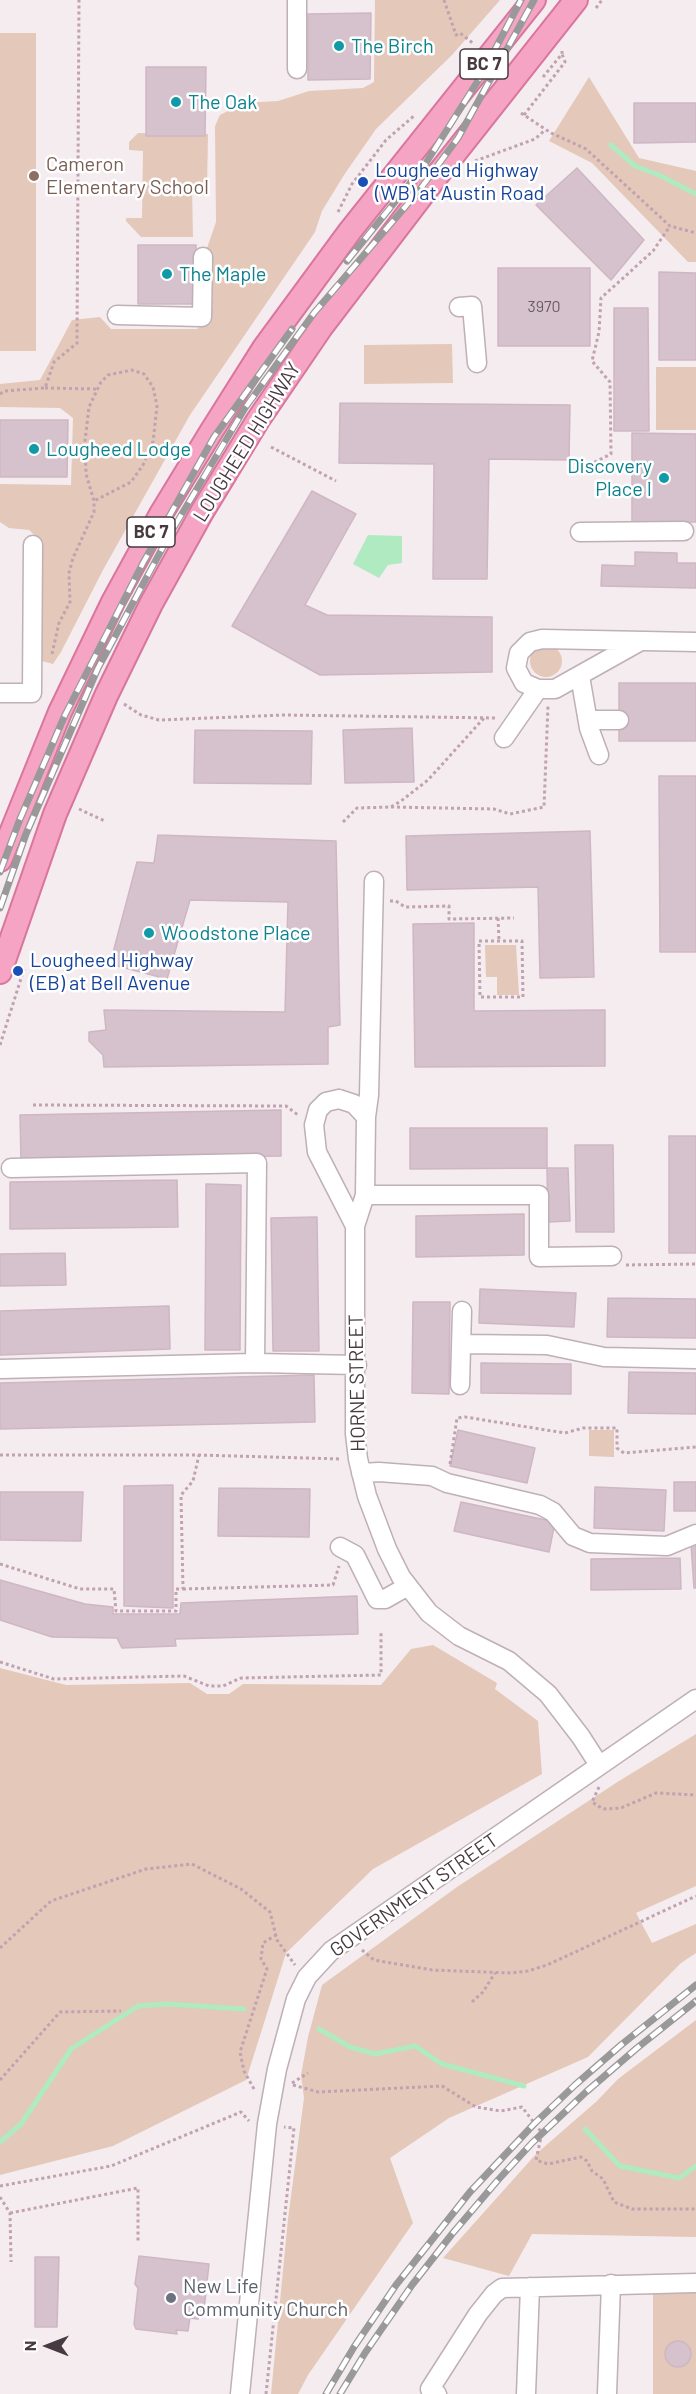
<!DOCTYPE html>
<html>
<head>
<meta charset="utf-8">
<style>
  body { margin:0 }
  #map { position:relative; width:696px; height:2394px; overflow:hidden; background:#f4ecef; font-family:Barlow,sans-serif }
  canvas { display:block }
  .north { position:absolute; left:18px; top:2316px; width:60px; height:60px; -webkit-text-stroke:4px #fff; paint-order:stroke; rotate:270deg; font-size:16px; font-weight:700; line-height:24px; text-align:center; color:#483a41 }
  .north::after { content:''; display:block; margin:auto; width:21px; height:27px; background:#483a41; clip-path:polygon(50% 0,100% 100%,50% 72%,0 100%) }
</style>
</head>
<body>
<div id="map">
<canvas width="696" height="2394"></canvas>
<div class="north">N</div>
</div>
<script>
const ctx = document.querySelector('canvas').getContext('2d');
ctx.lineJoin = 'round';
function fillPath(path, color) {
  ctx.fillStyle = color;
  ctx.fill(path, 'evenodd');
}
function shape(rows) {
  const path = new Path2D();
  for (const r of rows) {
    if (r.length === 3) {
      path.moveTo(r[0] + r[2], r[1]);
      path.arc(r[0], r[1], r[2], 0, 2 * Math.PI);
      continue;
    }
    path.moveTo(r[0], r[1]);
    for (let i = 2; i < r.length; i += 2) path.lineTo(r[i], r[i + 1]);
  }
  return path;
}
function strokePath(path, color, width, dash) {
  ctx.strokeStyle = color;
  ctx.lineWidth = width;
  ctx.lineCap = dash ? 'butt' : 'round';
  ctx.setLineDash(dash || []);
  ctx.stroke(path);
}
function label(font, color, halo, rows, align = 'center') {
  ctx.font = font + ' Barlow,sans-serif';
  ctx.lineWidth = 5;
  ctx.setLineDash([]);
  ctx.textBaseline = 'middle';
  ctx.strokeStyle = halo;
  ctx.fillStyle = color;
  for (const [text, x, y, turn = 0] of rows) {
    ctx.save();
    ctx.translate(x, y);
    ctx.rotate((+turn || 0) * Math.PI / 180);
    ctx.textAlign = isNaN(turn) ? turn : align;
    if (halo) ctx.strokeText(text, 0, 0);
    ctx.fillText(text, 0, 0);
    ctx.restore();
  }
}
fillPath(shape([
  [375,0,500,0,452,55,376,129,344,175,322,211,315,232,190,415,103,570,61,652,53,664,42,661,38,654,38,538,29,530,9,528,0,522,0,484,71,485,73,418,60,408,0,407,0,384,40,380,72,320,100,317,111,329,197,329,203,323,205,254,216,222,215,126,220,115,244,103,278,101,309,91,363,88,374,82],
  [0,33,36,33,36,351,0,351],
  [589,77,639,158,696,171,696,262,688,262,592,163,549,141],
  [138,133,208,134,207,187,192,188,193,237,141,237,126,221,126,218,142,218,143,151,129,150,129,142],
  [452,344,453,383,364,384,364,345],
  [656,367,696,367,696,430,656,430],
  [546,661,16],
  [485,945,516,945,519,995,497,995,497,977,486,977],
  [589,1430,614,1430,614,1457,589,1456],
  [433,1645,497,1683,495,1689,538,1721,542,1774,373,1869,286,1953,246,2080,113,2146,0,2175,0,1668,66,1685,190,1683,207,1694,229,1694,243,1684,381,1685,411,1649],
  [696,1734,696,1886,636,1913,652,1943,696,1924,696,1953,681,1963,588,2057,449,2118,390,2158,413,2223,308,2375,298,2394,271,2394,288,2219,304,2098,301,2075,308,2037,322,1985,457,1887,619,1781],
  [696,2020,696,2237,532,2234,509,2276,443,2258,536,2154,597,2101,618,2079],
  [653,2290,696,2290,696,2394,653,2394]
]), '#e4c8b9');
fillPath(shape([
  [368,535,402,536,402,563,388,565,379,578,353,564]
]), '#afeac1');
strokePath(shape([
  [611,145,635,166,659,175,696,194],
  [319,2029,350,2047,375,2054,415,2046,442,2064,524,2086],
  [585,2129,620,2166,679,2178,696,2166],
  [0,2142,21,2124,71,2049,138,2006,167,2004,244,2009]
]), '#afeac1', 5);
const building = shape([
  [371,13,370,79,308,80,308,14,371,13],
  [146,67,206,67,205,136,146,136,146,67],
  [634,103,696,103,696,142,634,143,634,103],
  [577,168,644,240,611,280,536,205,577,168],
  [138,245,196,245,196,304,138,304,138,245],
  [498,268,590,268,590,346,498,346,498,268],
  [659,272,696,273,696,360,659,360,659,272],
  [614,308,648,308,649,431,614,431,614,308],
  [340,403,570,405,569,460,489,459,487,579,433,579,434,464,339,463,340,403],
  [0,420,68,420,67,477,0,477,0,420],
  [632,433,696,434,696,522,632,522,632,433],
  [312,491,356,514,305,605,327,615,492,617,492,672,320,675,232,626,312,491],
  [635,552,677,553,677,563,696,563,696,588,601,586,602,565,635,566,635,552],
  [619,683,696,683,696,741,619,741,619,683],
  [412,728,414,782,345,783,343,730,412,728],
  [195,730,312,731,311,784,194,783,195,730],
  [659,776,696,776,696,952,660,952,659,776],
  [590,831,594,977,540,978,538,887,407,890,406,836,590,831],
  [158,835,336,841,340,1025,328,1027,328,1064,104,1067,103,1055,89,1041,89,1032,106,1030,104,1010,285,1012,288,902,190,900,167,979,110,964,137,862,154,863,158,835],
  [474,923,474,1011,605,1010,605,1066,415,1067,413,924,474,923],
  [281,1110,281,1156,21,1160,20,1115,281,1110],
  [410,1128,547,1128,547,1168,410,1169,410,1128],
  [669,1136,696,1136,696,1253,669,1253,669,1136],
  [575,1145,613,1145,614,1232,576,1232,575,1145],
  [547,1168,568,1168,570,1221,548,1222,547,1168],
  [177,1180,178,1227,10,1229,10,1182,177,1180],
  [206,1184,241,1185,240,1350,205,1350,206,1184],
  [524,1214,524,1255,416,1257,416,1216,524,1214],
  [317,1217,319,1351,273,1351,271,1218,317,1217],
  [65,1253,66,1285,0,1286,0,1254,65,1253],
  [480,1289,576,1293,574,1327,479,1323,480,1289],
  [608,1298,696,1299,696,1338,607,1337,608,1298],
  [413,1302,450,1302,449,1394,412,1393,413,1302],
  [169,1306,170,1349,0,1355,0,1311,169,1306],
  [481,1363,571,1364,571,1394,481,1393,481,1363],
  [629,1372,696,1373,696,1414,628,1413,629,1372],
  [314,1375,315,1422,0,1429,0,1383,314,1375],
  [458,1430,535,1448,527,1483,450,1466,458,1430],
  [674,1482,696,1482,696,1511,674,1511,674,1482],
  [173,1485,173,1608,124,1606,124,1486,173,1485],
  [595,1487,666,1490,664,1531,594,1528,595,1487],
  [219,1488,310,1489,309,1537,218,1536,219,1488],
  [0,1492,83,1492,81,1541,0,1540,0,1492],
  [461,1502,555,1522,549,1552,454,1531,461,1502],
  [691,1544,696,1544,696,1588,694,1588,691,1544],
  [680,1558,681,1589,591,1590,591,1559,680,1558],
  [0,1580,85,1604,113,1607,113,1614,180,1614,181,1603,357,1596,358,1634,175,1639,176,1646,122,1648,117,1638,52,1637,0,1620,0,1580],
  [139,2256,209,2264,204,2310,200,2309,198,2319,190,2318,188,2331,176,2330,177,2334,136,2329,134,2324,138,2288,135,2284,139,2256],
  [35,2257,59,2257,57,2327,35,2327,35,2257],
  [678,2354,13]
]);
fillPath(building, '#d5c2cc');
strokePath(building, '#cfb6c3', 1.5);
const minor = shape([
  [297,69,297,0],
  [459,307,472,306,477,363],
  [117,315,202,317,203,257],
  [580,532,684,531],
  [639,642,555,689,538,689,524,683,516,668,519,653,530,642,542,639,696,642],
  [580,676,589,728,599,755],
  [0,693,32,693,33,545],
  [588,720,619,720],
  [504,738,538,689],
  [339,1099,354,1104,366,1117,365,1195,355,1226,317,1152,314,1125,318,1110,326,1102,339,1099],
  [366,1117,369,1095,374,881],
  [365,1195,539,1195,539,1257,612,1256],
  [355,1226,355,1434,358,1459,367,1496,387,1549,401,1577,429,1613,459,1636,509,1661,548,1694,581,1737,599,1765],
  [462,1344,547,1345,604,1357,696,1359],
  [255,1363,357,1365],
  [0,1369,255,1363,257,1163,11,1168],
  [460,1385,462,1311],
  [361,1473,379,1472,432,1476,447,1483,540,1505,553,1512,573,1536,590,1543,667,1546,696,1534],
  [340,1547,355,1555,377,1599,385,1599,408,1586],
  [240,2394,267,2124,277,2069,296,1999,307,1977,331,1951,696,1699],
  [437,2394,430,2389,478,2314,494,2294,502,2288,696,2283],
  [526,2394,530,2287],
  [607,2394,611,2284]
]);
const major = shape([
  [0,860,60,712,113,602,161,514,211,432,264,348,350,231,534,0],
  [0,972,55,814,106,696,151,604,202,512,258,420,322,326,439,173,576,0]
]);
strokePath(minor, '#bfafb7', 21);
strokePath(major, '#d9759e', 26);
strokePath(shape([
  [444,0,456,35,460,33,474,44],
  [596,8,602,0],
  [543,77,562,54,562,51],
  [521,113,551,133,586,149,670,226,696,233],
  [524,115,565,62,562,54],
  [475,161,535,139,545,130],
  [338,212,352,184,376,153,386,140,415,115],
  [45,388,97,389],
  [0,394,4,391,45,388,54,362,77,343,79,0],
  [271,447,336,481],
  [589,465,611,454,610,382,592,361,599,332,601,298,653,251,670,226],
  [52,654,59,623,70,602,69,573,73,558,94,512,94,501,86,474,85,441,89,407,101,382,108,375,132,370,144,374,153,387,157,406,153,442,143,465,131,482,94,501],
  [124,704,141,715,159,720,285,715,497,718],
  [391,807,494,809,510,814,544,807,548,706],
  [79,809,105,821],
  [343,822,357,808,391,807,401,801,428,780,484,718],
  [390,901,396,901,405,907,449,906,449,919,514,918],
  [498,918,499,940],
  [479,941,522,941,523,997,480,997,479,941],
  [0,1045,24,969],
  [33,1105,286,1106,298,1115],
  [626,1265,696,1264],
  [0,1455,199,1455,341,1459],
  [450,1464,457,1418,465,1417,565,1433,583,1428,617,1428,617,1448,624,1453,696,1447],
  [0,1564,80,1589,114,1589,116,1611,176,1611,176,1589,183,1589,181,1495,193,1481,199,1455],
  [183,1589,333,1585,339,1566],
  [0,1662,54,1679,184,1676,209,1686,223,1686,241,1678,381,1675,381,1633],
  [599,1787,592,1802,603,1809,621,1808,656,1793,696,1795],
  [0,1948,51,1901,146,1869,192,1864,241,1889,270,1912,277,1940,295,1965],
  [362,1950,374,1960,432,1970,511,1973,528,1971,547,1965,696,1896],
  [472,2002,483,1992,495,1973],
  [0,2080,60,2012,121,2011],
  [292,2083,308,2073],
  [293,2085,318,2092,442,2086,476,2107,501,2111,522,2107,542,2133,536,2160,548,2164,581,2157,587,2161,592,2171,603,2179,614,2202,632,2209,696,2209],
  [254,2089,244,2071,240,2052,267,1969,261,1959,263,1943,276,1935],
  [0,2186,111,2166,241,2112,249,2121],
  [0,2197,10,2213,11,2262],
  [10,2213,138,2188,138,2241],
  [266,2394,294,2128,284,2127]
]), '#c0a2b0', 3, [3, 3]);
strokePath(minor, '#fff', 18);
strokePath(major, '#f5a4c4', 22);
const rail = shape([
  [347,261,424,166,481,76,521,0],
  [0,872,20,819,65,715,143,563,214,437,292,329],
  [0,908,26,834,98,668,170,534,245,408,314,313,418,192,458,138,534,0],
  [326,2394,354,2347,396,2285,470,2192,534,2124,575,2085,621,2045,696,1985],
  [340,2394,365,2353,412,2285,452,2234,498,2180,532,2143,586,2092,637,2048,696,2001]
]);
strokePath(rail, '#999', 7);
strokePath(rail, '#fff', 4.5, [14]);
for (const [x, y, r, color] of [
  [339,46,6,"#0f9aa8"],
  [176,102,6,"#0f9aa8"],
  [34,176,6,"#8d6e63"],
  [363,182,6,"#1a4fb4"],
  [167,274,6,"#0f9aa8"],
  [34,449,6,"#0f9aa8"],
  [664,478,6,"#0f9aa8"],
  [149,933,6,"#0f9aa8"],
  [18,971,6,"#1a4fb4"],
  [171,2298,6,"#6b7280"]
]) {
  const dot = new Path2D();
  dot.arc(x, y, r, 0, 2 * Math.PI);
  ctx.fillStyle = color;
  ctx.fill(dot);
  strokePath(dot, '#fff', 2);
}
label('16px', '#6b5c64', null, [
  ["3970",544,307]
]);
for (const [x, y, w] of [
  [484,64,48],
  [151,532,48]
]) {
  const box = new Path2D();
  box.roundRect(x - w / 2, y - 15, w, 30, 4.5);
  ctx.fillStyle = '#fff';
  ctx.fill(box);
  strokePath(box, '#483a41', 1.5);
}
label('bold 18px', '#483a41', null, [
  ["BC 7",484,64],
  ["BC 7",151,532]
]);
label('20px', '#0d838f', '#fff', [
  ["The Birch",351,46],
  ["The Oak",188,102],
  ["The Maple",179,274],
  ["Lougheed Lodge",46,449],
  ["Discovery",652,466,"right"],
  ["Place I",652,489,"right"],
  ["Woodstone Place",161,933]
], 'left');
label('20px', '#785e54', '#fff', [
  ["Cameron",46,164],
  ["Elementary School",46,187]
], 'left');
label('20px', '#164399', '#fff', [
  ["Lougheed Highway",375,170],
  ["(WB) at Austin Road",375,193],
  ["Lougheed Highway",30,960],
  ["(EB) at Bell Avenue",30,983]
], 'left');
label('20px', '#483a41', '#fff', [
  ["LOUGHEED HIGHWAY",247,442,-58],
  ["HORNE STREET",357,1383,-91],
  ["GOVERNMENT STREET",414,1895,-35]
]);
label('20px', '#5b616d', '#fff', [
  ["New Life",183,2286],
  ["Community Church",183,2309]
], 'left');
</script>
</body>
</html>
